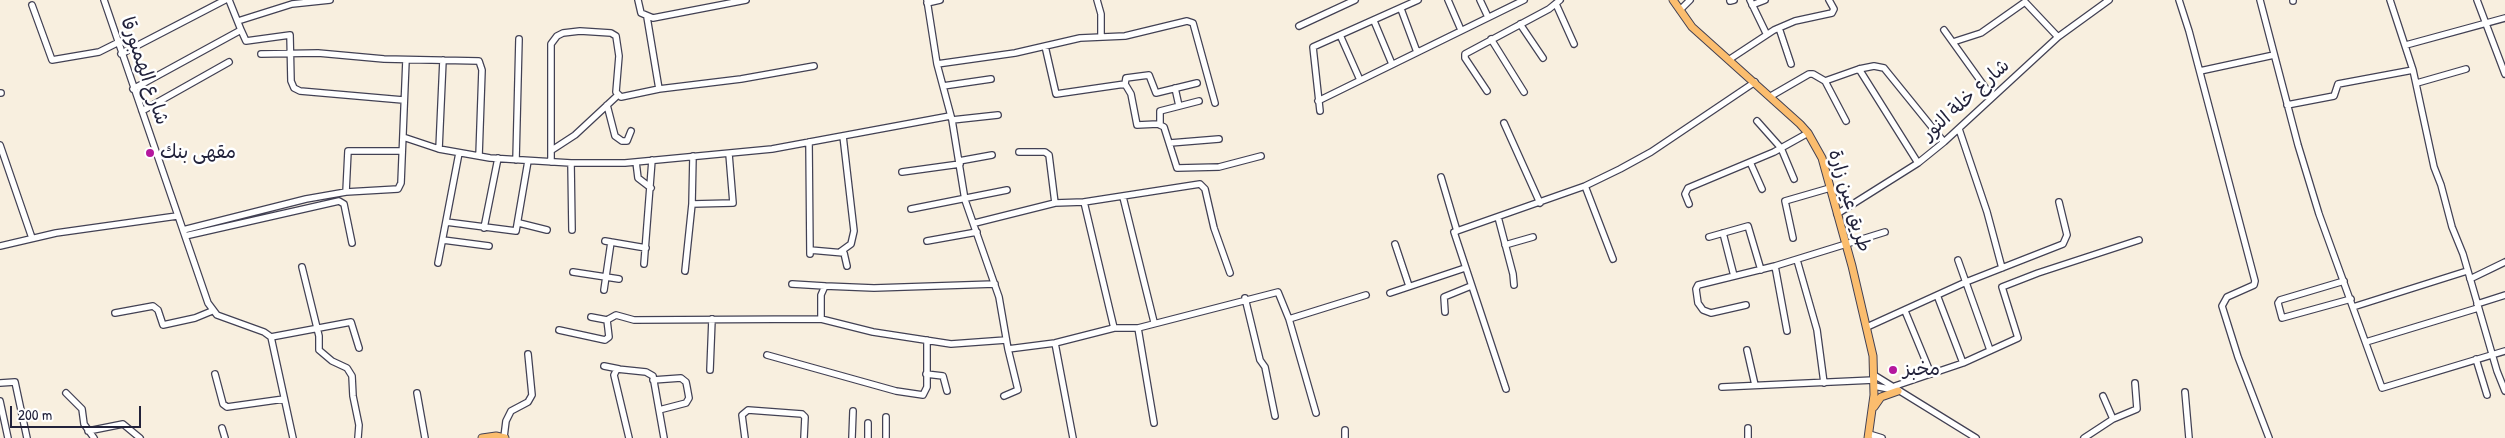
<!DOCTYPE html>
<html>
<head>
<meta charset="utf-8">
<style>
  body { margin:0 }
  #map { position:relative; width:2505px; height:438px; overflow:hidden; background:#f8efdf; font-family:"Patrick Hand",sans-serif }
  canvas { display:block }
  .scale { position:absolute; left:10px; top:406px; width:131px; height:22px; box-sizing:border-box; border:2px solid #22223b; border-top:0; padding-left:6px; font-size:15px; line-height:18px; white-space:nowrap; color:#22223b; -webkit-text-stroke:4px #fff; paint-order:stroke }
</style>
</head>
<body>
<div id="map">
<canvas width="2505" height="438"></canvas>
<div class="scale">200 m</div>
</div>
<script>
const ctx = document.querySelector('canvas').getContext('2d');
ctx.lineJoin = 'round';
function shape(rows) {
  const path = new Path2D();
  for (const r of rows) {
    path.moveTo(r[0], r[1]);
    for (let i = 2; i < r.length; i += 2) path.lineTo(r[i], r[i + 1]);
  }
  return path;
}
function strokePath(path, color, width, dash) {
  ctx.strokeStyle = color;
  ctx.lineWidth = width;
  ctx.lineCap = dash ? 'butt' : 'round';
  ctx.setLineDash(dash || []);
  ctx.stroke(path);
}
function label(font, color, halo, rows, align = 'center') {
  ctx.font = font + ' "Patrick Hand","Playpen Sans Arabic",sans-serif';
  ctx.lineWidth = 5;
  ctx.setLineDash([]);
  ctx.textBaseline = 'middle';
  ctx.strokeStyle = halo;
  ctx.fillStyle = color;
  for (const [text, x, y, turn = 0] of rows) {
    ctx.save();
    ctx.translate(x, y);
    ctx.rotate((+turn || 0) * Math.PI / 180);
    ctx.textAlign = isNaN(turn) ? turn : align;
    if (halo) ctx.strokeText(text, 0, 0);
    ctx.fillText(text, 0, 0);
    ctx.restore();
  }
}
const minor = shape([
  [104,0,208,303,217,315,264,332,271,337,293,438],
  [229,0,241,30],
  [638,0,641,13,653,18,746,0],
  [927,0,937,64,952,120,965,200,999,297,1008,349,1055,343,1114,328,1138,328,1278,292,1289,319,1316,413],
  [1097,0,1101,14,1101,37],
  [1448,0,1461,30],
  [1480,0,1488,17],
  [1750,0,1766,33],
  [2179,0,2189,31,2255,281,2254,285,2227,297,2222,306,2238,357,2269,438],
  [2260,0,2298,145,2319,214,2382,388,2505,351],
  [2293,0,2293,1],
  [2390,0,2413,70,2434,167,2441,185,2452,227,2463,254,2497,371,2505,391],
  [2477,0,2505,74],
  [1730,1,1734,0],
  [927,3,940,0],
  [1556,4,1574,44],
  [32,5,52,60,99,52,117,43],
  [1752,5,1765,0],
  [1401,9,1417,52],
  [1680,10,1690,0],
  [647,17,659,89],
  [238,21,292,4,330,0],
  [1374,21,1392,64],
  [1520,24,1543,58],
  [1299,26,1355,0],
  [1779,28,1791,64],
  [1944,30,1992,97],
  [1340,35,1360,80],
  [1491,39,1524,92],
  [1953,42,1981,33,2025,2,2058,37],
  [2406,45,2505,18],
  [1045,46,1056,94,1125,84,1131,94,1137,125,1158,124,1164,127,1177,168,1219,167,1261,156],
  [121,54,225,0],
  [261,54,318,53,384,59,479,61,482,70,479,156],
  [1730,59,1774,30,1795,21,1832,13,1834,9,1829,0],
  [937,64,1015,53,1080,38,1125,36,1187,21,1193,23,1215,103],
  [1859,69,1918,163],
  [2200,71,2274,55],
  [1825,81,1846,121],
  [2417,83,2466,69],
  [1125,84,1126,78,1149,75,1156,93,1197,83],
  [943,86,991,79],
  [1175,88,1179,106],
  [133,89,241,30,246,41,290,35,291,81,294,88,300,91,403,100],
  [1487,91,1465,58,1465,54,1549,9,1560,0],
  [0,93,1,93],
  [1771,96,1809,74,1813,74,1825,81,1859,69,1874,66,1884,68,1944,142],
  [1318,101,1524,0],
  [607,105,615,136,622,141,627,141,631,131],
  [2287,105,2334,96,2338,84,2413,70],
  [142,111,229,62],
  [1320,111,1313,47,1418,0],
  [952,120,998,115],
  [1757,121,1781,148,1794,179],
  [1504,123,1540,203],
  [1160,125,1160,111,1199,101],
  [1959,129,1987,212,2002,268],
  [403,137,439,149,490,158,571,163,625,163,772,149,950,116],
  [809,142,810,254],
  [1170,143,1219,139],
  [0,145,32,238],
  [439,149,443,60],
  [552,150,575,135,618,95],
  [1019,152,1045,152,1049,155,1055,203],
  [516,160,519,39],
  [959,161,992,155],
  [551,162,551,44,557,36,563,33,580,31,611,33,616,36,619,56,616,92,621,97,659,89,741,79,814,66],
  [636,162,638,178,651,188],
  [1750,162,1762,189],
  [571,163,572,230],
  [902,172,960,164],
  [1441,177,1457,231],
  [1585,186,1613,259],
  [346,192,348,151,402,151],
  [1123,197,1154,322],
  [1084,202,1114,328],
  [692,204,733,203,729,154],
  [1689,204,1685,194,1688,188,1774,152,1808,133],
  [911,209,1007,190],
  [1837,214,1918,163,1944,142,2058,37,2109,0],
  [1498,217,1513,274,1514,285],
  [446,222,516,231,528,161],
  [519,223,547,230],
  [975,223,1055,203,1084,202,1200,184,1205,189,1214,228,1230,273],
  [484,228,498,158],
  [183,230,306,199,346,192,398,189,401,183,406,60],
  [1723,233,1734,276],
  [185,236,339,201,344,204,352,243],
  [1709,237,1748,226,1761,270],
  [1793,238,1785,201,1830,188],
  [443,240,489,246],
  [605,241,646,248],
  [927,241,977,232],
  [1395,244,1409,286],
  [1505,245,1533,237],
  [0,246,56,233,177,216],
  [810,250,844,253,847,266],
  [840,252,851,244,854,231,843,136],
  [1797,260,1817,330,1824,383],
  [1958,260,1990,350],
  [438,263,459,153],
  [644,264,652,160],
  [1775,266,1787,331],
  [302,267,319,336,319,350,332,361,347,368,352,376,353,396,359,425,358,438],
  [685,271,692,204,693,156],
  [573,272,619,279],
  [2470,279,2505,262],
  [2344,281,2280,300,2278,303,2282,318,2351,299],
  [792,284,825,286],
  [604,290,611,242],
  [1390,293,1465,268],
  [1937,295,1963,363],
  [1245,298,1260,360,1265,367,1275,416],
  [2477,304,2505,295],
  [1746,305,1711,313,1703,310,1698,303,1696,289,1698,285,1775,266,1885,232],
  [2353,307,2467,271],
  [1905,311,1931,374],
  [1445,312,1444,297,1471,286],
  [115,313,153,306,158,310,163,325,195,318,212,311],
  [591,317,607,320,616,315,634,320,821,319,873,332,951,344,1006,340],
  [821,319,821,295,825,286,874,288,995,284],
  [1289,319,1366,295],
  [1867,327,1966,282,2063,244,2067,235,2059,202],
  [1138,328,1154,423],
  [559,330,605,340,609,337,607,320],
  [271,337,351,322,359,348],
  [2366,342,2478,308],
  [1055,343,1073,438],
  [1747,350,1755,385],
  [767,355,896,391,923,395,927,387,927,340],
  [2476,359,2487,395],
  [604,366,619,369],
  [710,370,712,319],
  [215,374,223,404,227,407,284,399],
  [926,374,943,376,947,391],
  [1874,375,1976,438],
  [653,380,681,378,686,382,687,387,689,398,686,403,659,410],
  [0,383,15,382,27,438],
  [1874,386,1899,391],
  [1895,386,1963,363,2018,338,2002,287,2038,273,2139,240],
  [1722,387,1874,380],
  [1506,389,1454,232,1585,186,1620,169,1651,152,1755,82],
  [2185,392,2189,438],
  [66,393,82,409,84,424,94,438],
  [417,393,425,438],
  [1004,396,1018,390,1008,349],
  [2103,396,2113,419],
  [0,401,8,438],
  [222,428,225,438],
  [1345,430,1345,438],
  [88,431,123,424,140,438],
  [1869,434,1882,438],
  [504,437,506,421,511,411,528,402,532,395,528,354],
  [629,438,614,375,617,369,646,372,653,376,664,438],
  [745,438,742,415,748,410,802,414,805,417,804,438],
  [852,438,853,411],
  [868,438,868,423],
  [886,438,886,417],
  [1748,438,1748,428],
  [2084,438,2113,419,2137,409,2135,383]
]);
const major = shape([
  [1673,0,1692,27,1800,124,1808,133,1822,158,1852,266,1873,356,1874,395,1868,438],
  [1874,407,1881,397,1898,391],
  [482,438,496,436,505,438]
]);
strokePath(minor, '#424154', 8);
strokePath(major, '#424154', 9);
strokePath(minor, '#fff', 5.5);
strokePath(major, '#fbbd6e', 7);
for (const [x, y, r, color] of [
  [150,153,5,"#b5179e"],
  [1893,370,5,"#b5179e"]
]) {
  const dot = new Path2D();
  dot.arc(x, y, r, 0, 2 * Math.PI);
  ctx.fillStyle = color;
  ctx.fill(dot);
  strokePath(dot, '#fff', 2);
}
label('19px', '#22223b', '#fff', [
  ["شارع الهمبورقا",144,71,71],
  ["شارع خلة النور",1966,100,-42],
  ["طريق عين زارة",1849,201,73]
]);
label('19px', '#22223b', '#fff', [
  ["مقهى بنك",160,153],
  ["مخبز",1903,370]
], 'left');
</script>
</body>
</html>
